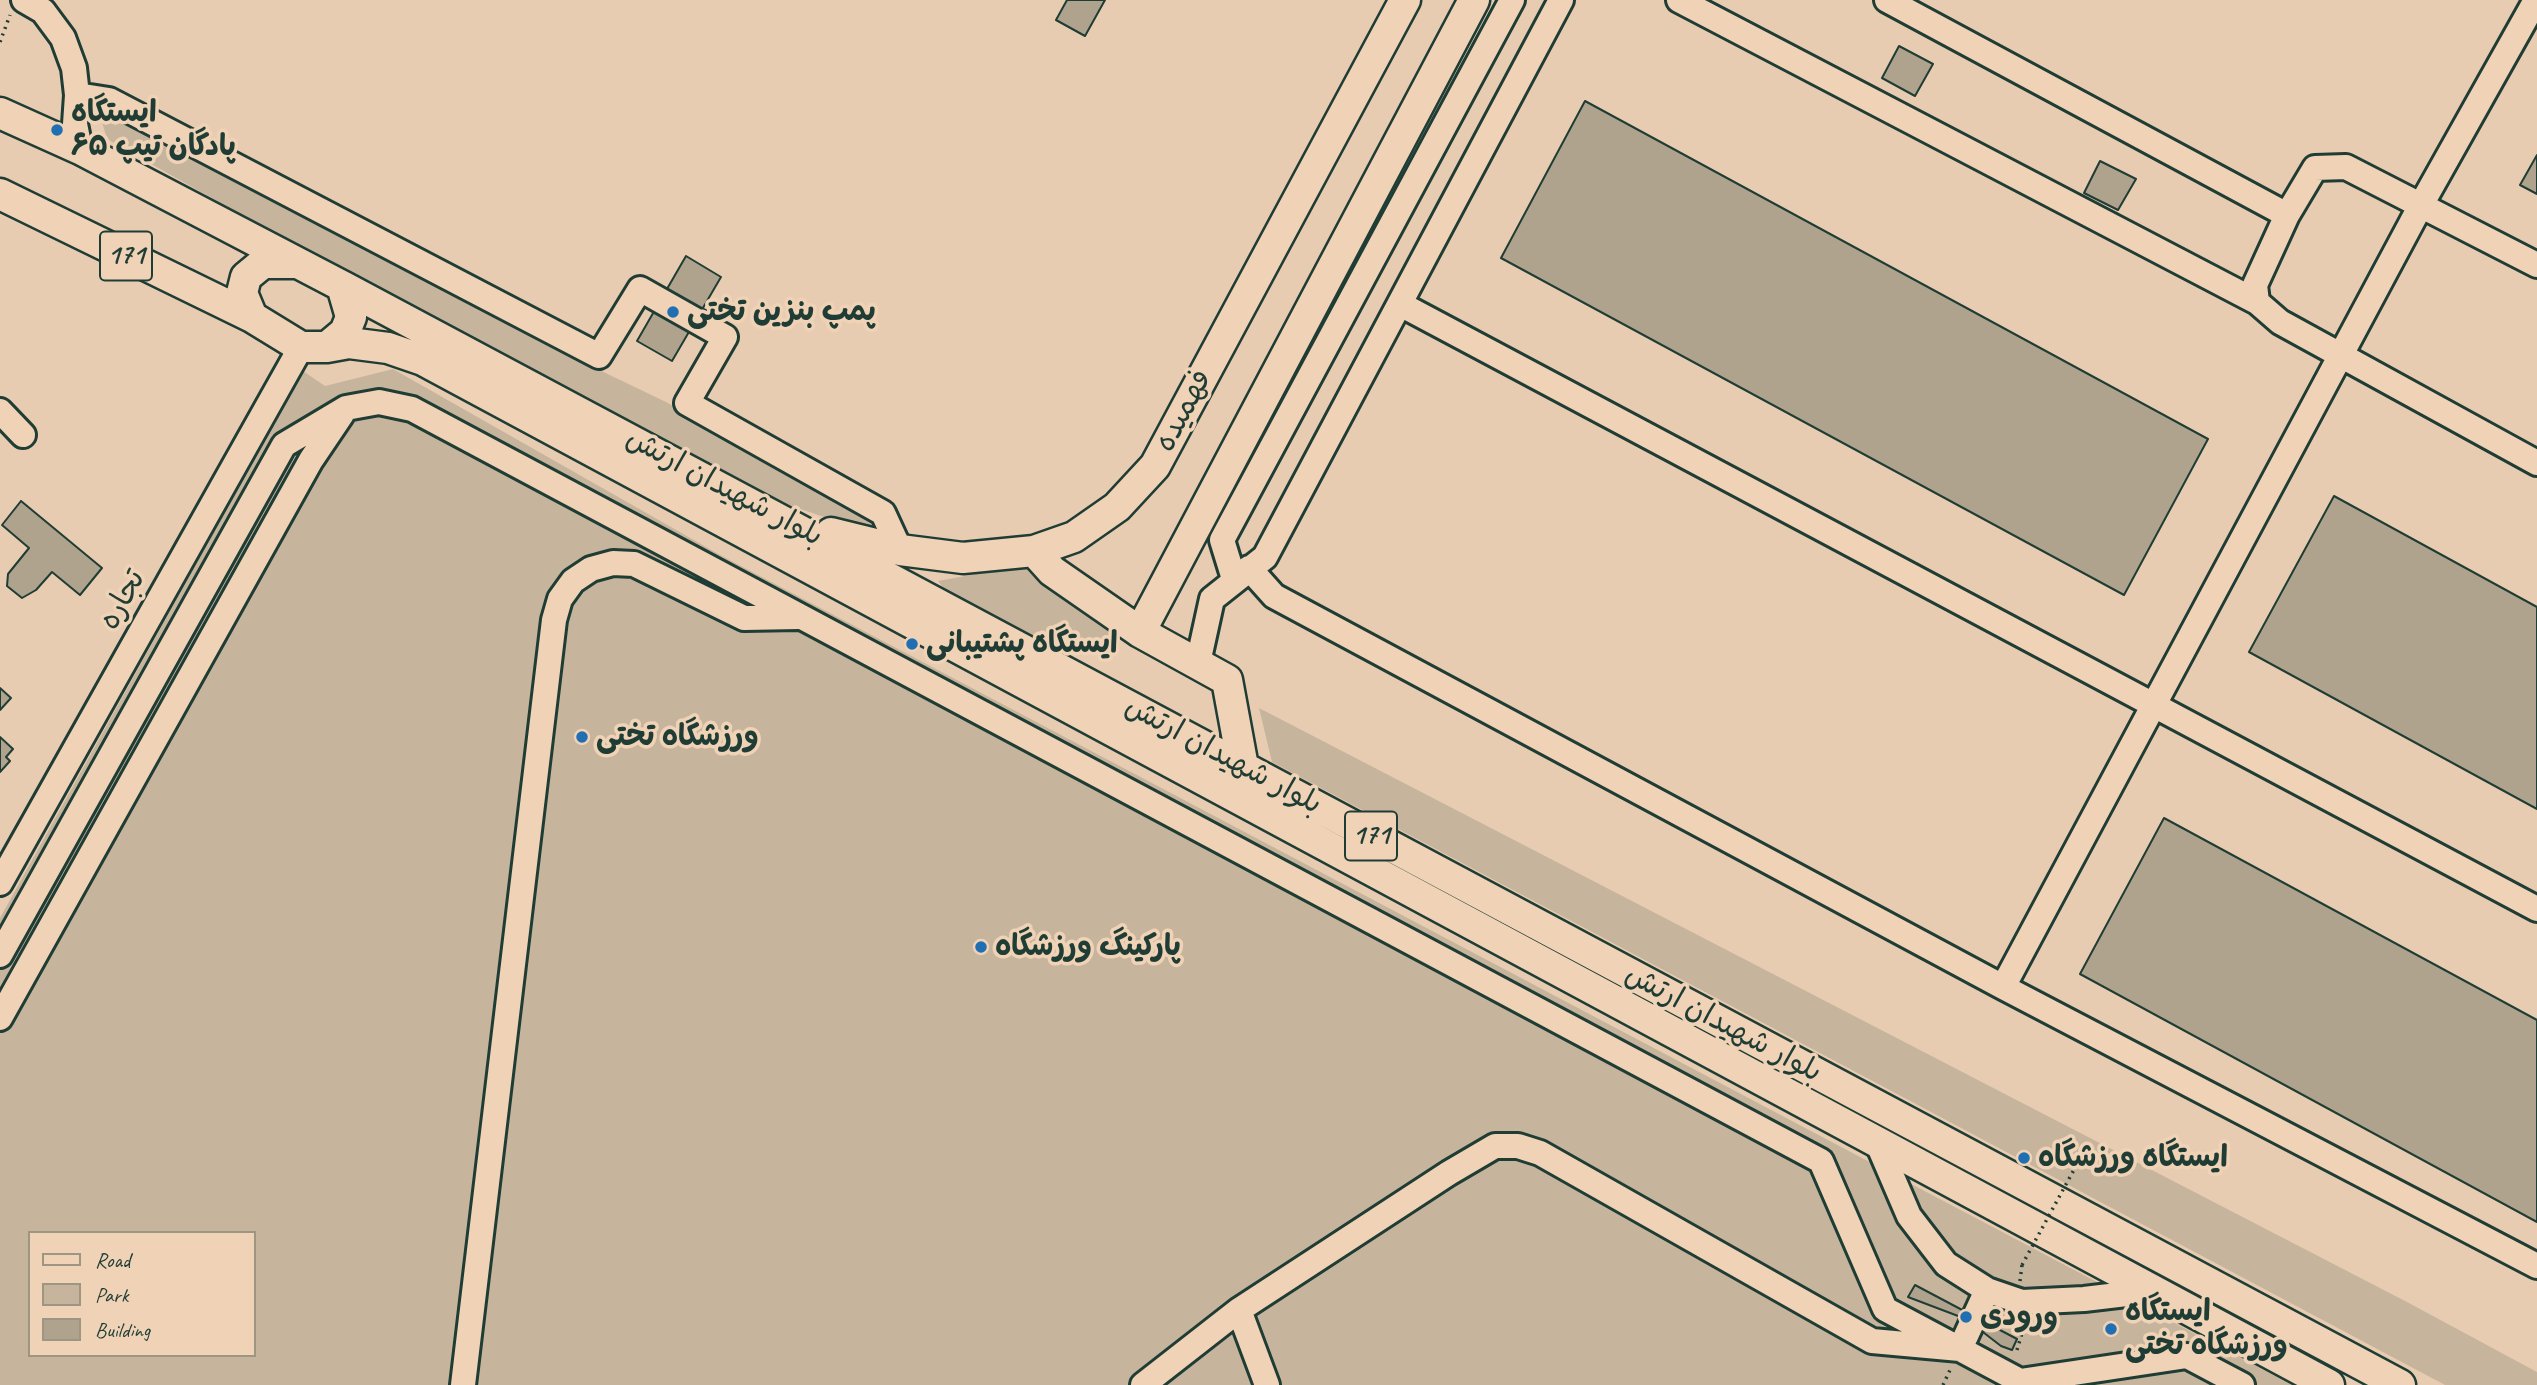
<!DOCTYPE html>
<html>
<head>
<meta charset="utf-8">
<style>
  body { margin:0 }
  #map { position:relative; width:2537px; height:1385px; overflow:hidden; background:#e8ccb1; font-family:Caveat,sans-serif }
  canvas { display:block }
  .legend { position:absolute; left:28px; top:1231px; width:228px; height:126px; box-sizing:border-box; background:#f0d2b6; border:2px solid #9c9682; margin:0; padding:9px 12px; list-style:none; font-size:21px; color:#1f3d34 }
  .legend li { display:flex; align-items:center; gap:14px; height:35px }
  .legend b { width:35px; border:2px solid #9c9682 }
</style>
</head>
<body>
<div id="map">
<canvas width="2537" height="1385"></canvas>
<ul class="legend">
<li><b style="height:9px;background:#f0d2b6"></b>Road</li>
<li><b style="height:19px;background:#c6b59c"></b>Park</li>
<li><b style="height:19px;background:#b0a38e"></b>Building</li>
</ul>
</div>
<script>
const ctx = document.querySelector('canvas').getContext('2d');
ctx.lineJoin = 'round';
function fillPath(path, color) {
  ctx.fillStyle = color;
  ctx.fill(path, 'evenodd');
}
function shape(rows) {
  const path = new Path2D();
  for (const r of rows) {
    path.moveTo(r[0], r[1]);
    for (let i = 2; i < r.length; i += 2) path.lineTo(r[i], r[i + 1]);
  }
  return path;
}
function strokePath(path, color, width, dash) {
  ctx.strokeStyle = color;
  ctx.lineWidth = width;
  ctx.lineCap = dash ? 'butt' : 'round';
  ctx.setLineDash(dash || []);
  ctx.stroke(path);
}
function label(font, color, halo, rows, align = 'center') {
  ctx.font = font + ' Caveat,"Playpen Sans Arabic",sans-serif';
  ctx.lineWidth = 7;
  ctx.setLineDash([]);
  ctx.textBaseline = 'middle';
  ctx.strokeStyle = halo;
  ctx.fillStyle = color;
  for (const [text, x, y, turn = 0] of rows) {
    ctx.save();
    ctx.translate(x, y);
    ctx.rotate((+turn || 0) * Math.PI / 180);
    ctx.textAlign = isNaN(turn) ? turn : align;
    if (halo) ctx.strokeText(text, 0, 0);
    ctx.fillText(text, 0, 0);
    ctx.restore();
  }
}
fillPath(shape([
  [110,108,539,341,666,402,872,516,888,539,789,505,224,205,107,139,99,112],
  [393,369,722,556,2292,1385,0,1385,0,918,303,371,325,386],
  [30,1233,254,1233,254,1355,30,1355],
  [1030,564,1121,630,1066,656,950,597,938,581],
  [1259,708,2407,1302,2537,1372,2537,1385,2445,1385,1272,762]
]), '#c6b59c');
const building = shape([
  [1067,0,1105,0,1085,36,1056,20,1067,0],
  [1899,46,1933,64,1915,96,1882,78,1899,46],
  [1585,101,2208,439,2124,595,1501,258,1585,101],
  [2537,155,2537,194,2520,185,2537,155],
  [2100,161,2136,179,2118,210,2084,193,2100,161],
  [686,256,721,277,672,361,637,341,686,256],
  [2334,496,2537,607,2537,809,2249,652,2334,496],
  [21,501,102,568,80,595,52,572,36,590,22,598,7,586,8,574,29,548,2,525,21,501],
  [0,688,11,698,0,710,0,688],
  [0,737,13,749,6,757,10,761,0,772,0,737],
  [2164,818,2537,1020,2537,1222,2080,974,2164,818],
  [1915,1285,2017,1339,2012,1350,2001,1346,1966,1319,1908,1297,1915,1285]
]);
fillPath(building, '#b0a38e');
strokePath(building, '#1f3d34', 2);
const minor = shape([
  [24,0,43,11,63,38,74,68,77,95,75,124,80,149],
  [1679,0,2257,302],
  [1887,0,2287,215],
  [77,95,109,100,599,356,640,289,725,337,687,403,883,513,900,550],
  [2537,265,2346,167,2315,168,2287,215,2255,285,2257,302,2280,322,2537,463],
  [1400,304,2537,909],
  [0,411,23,435],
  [1249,568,1274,596,2003,987,2537,1266],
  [1234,579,1222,540,1512,0],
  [1198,663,1212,599,1265,557,1561,0],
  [0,883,301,347],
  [0,955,284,445,346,408,379,402,412,409,1821,1161,1885,1309,2020,1381,2187,1356,2242,1385],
  [2003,987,2421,205,2536,0],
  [0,1018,311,460,342,414],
  [1878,1144,1909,1216,1946,1264,1987,1290,2022,1302,2084,1299,2152,1291],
  [1239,1310,1267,1385],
  [463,1385,554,620,560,599,573,581,591,569,613,563,634,564,744,618,798,617],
  [1143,1385,1239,1310,1449,1173,1495,1146,1518,1146,1540,1153,1872,1341,1960,1349,1987,1290]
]);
const major = shape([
  [0,113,80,149,298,263],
  [0,194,252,317],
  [263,263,298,263,342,286,351,317,345,332,327,347,301,347,252,317,242,293,246,277,263,263],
  [342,286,2400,1385],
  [327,347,349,343,388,348,423,360,2329,1385],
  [831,533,900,550,963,558,1034,551,1074,537,1117,507,1155,466,1405,0],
  [1034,551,1052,571,1140,632,1227,680,1243,767],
  [1140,632,1474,0]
]);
strokePath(minor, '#1f3d34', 30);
strokePath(major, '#1f3d34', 35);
strokePath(shape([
  [0,42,10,15],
  [2020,1281,2022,1265],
  [2017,1350,2025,1323],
  [1943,1385,1950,1370]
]), '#1f3d34', 3.5, [2, 5]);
strokePath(minor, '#f0d2b6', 24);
strokePath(major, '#f0d2b6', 30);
strokePath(shape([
  [2022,1265,2082,1155]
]), '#1f3d34', 3.5, [2, 5]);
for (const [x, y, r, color] of [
  [57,130,7,"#1f6fb2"],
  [673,312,7,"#1f6fb2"],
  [912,644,7,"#1f6fb2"],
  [582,737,7,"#1f6fb2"],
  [981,947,7,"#1f6fb2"],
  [2024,1158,7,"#1f6fb2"],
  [1966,1317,7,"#1f6fb2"],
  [2111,1329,7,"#1f6fb2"]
]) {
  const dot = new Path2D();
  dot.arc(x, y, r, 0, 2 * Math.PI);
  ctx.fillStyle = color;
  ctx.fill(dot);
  strokePath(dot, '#f0d2b6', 2.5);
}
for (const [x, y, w] of [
  [126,256,52],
  [1371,836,52]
]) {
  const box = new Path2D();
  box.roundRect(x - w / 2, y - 24.5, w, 49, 5);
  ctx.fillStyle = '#f0d2b6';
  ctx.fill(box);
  strokePath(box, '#1f3d34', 2);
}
label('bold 28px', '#1f3d34', null, [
  ["171",126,256],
  ["171",1371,836]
]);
label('bold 30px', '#1f3d34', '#f0d2b6', [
  ["ایستگاه",71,113],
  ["پادگان تیپ ۶۵",71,147],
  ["پمپ بنزین تختی",687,312],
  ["ایستگاه پشتیبانی",926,644],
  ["ورزشگاه تختی",596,737],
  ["پارکینگ ورزشگاه",995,947],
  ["ایستگاه ورزشگاه",2038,1158],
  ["ایستگاه",2125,1312],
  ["ورزشگاه تختی",2125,1346],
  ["ورودی",1980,1317]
], 'left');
label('30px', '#1f3d34', '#f0d2b6', [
  ["فهمیده",1184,411,-62],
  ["بلوار شهیدان ارتش",724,488,28],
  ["تجاره",123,600,-61],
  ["بلوار شهیدان ارتش",1223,756,28],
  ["بلوار شهیدان ارتش",1723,1024,28]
]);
</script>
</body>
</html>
